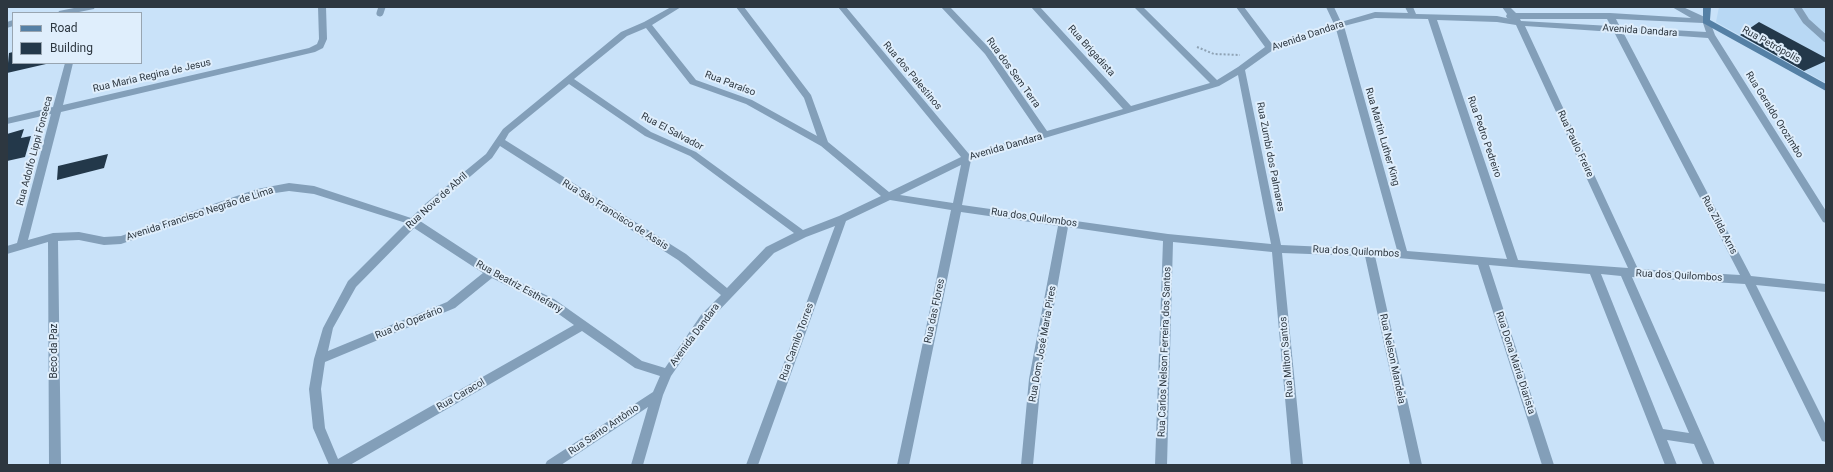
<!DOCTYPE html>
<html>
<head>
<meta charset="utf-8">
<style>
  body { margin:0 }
  #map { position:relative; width:1833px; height:472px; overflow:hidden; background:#c9e2f9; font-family:Roboto,sans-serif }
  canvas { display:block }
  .frame { position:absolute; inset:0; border:8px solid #2d3740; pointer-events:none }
  .legend { position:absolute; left:12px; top:12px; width:130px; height:52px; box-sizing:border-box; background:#dfeefc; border:1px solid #98a5b1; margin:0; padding:5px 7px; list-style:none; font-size:12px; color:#2d3740 }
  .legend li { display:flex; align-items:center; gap:8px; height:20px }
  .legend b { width:20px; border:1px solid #98a5b1 }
</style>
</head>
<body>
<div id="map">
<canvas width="1833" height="472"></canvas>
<div class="frame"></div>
<ul class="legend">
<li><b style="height:5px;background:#5580a5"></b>Road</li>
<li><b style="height:11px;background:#23384a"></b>Building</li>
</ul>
</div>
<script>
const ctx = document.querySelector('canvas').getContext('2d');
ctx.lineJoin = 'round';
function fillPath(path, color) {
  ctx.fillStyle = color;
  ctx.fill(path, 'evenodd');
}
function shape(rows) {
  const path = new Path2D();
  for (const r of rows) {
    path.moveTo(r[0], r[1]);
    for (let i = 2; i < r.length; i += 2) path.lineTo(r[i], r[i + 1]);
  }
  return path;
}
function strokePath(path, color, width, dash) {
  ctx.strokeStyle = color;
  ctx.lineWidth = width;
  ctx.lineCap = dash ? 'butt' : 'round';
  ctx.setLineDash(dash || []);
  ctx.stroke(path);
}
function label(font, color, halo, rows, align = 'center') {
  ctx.font = font + ' Roboto,sans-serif';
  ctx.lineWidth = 4;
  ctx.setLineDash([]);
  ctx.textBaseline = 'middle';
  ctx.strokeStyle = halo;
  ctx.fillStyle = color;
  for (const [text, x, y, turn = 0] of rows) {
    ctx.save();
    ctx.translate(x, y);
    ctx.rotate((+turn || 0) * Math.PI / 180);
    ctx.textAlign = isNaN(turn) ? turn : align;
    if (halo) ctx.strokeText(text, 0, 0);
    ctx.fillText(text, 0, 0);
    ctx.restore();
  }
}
fillPath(shape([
  [1719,7,1826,7,1826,83,1716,22]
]), '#b8d8f4');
fillPath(shape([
  [1759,22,1826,58,1826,61,1804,71,1740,35],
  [13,52,13,63,46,64,7,73,9,53],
  [24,129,21,138,31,136,25,157,7,161,7,134],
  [108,154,104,168,57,180,58,166]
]), '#23384a');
strokePath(shape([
  [1197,47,1214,54,1240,55]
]), '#8ea2b4', 2, [2, 2]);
strokePath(shape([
  [1797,7,1806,21,1826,39],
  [380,13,382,7]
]), '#839fb9', 7);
fillPath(shape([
  [79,7,95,7,94,9,74,13,58,13,59,11,79,7],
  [318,7,326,7,327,39,323,48,315,52,61,112,28,240,53,233,79,232,104,237,121,236,257,189,289,183,314,186,411,218,425,204,486,154,503,129,621,32,644,22,671,7,681,7,652,25,696,80,752,100,817,136,804,98,736,7,744,7,811,95,828,142,889,192,961,157,838,7,846,7,969,154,1039,133,985,54,941,7,950,7,991,50,1047,131,1123,109,1031,7,1040,7,1131,106,1210,83,1134,7,1143,7,1217,80,1238,67,1265,47,1236,7,1244,7,1272,44,1334,24,1326,7,1334,7,1341,22,1375,12,1408,13,1405,7,1413,7,1416,14,1497,16,1511,19,1507,18,1506,16,1507,14,1502,7,1510,7,1516,13,1610,13,1691,18,1672,7,1683,7,1709,19,1715,35,1826,211,1826,223,1823,222,1708,38,1623,32,1751,276,1826,284,1826,292,1756,285,1826,425,1826,442,1822,441,1745,284,1632,277,1715,465,1703,465,1694,444,1667,440,1677,465,1665,465,1590,274,1489,265,1554,465,1542,465,1478,265,1375,256,1422,465,1410,465,1365,256,1282,253,1303,465,1291,465,1272,252,1173,242,1167,465,1155,465,1163,241,1068,227,1041,379,1033,465,1021,465,1029,379,1058,226,961,212,909,465,897,465,951,210,890,200,846,221,758,465,746,465,835,226,806,237,774,253,709,321,671,376,663,395,643,465,631,465,648,407,561,465,545,465,547,461,653,392,660,376,635,368,582,331,350,465,329,465,313,428,309,389,314,359,323,328,348,281,406,223,314,194,289,191,261,195,121,244,104,245,79,240,58,241,61,465,49,465,48,242,7,254,7,246,17,243,51,114,7,124,7,118,53,107,65,63,73,63,63,105,309,48,317,44,319,39,318,7],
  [1375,18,1428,19,1507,259,1407,251,1344,26,1375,18],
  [1520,19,1607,19,1611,26,1521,21,1520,19],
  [1616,19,1703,23,1706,32,1620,27,1616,19],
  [1437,20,1497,22,1516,25,1628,268,1518,260,1437,20],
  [1525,26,1614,32,1740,275,1638,269,1525,26],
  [646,28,690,84,746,104,821,146,881,196,839,216,803,230,696,152,651,132,574,79,627,36,646,28],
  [1336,29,1397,250,1281,245,1245,70,1273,50,1336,29],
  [1238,75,1271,244,1168,234,962,205,971,160,1219,86,1238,75],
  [569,84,645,136,690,156,794,233,766,247,727,288,686,254,505,140,509,133,569,84],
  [500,146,678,260,721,295,701,315,665,368,642,361,554,299,495,270,420,221,431,210,492,158,500,146],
  [961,165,953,203,900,195,961,165],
  [414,228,483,273,447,302,328,351,333,328,356,287,414,228],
  [1601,274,1621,276,1689,433,1663,429,1601,274],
  [492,278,546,305,574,325,338,459,325,428,321,389,325,362,455,308,492,278],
  [13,20,13,26,7,28,7,22,13,20]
]), '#839fb9');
fillPath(shape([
  [1703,7,1711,7,1710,20,1826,84,1826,91,1703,23,1703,7]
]), '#5580a5');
label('10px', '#2d3740', '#dfeefc', [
  ["Avenida Dandara",1640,31,4],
  ["Avenida Dandara",1308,36,-19],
  ["Rua Petrópolis",1771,45,29],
  ["Rua Brigadista",1091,51,48],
  ["Rua dos Sem Terra",1013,73,54],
  ["Rua Maria Regina de Jesus",152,76,-13],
  ["Rua dos Palestinos",912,76,50],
  ["Rua Paraíso",730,84,21],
  ["Rua Geraldo Orozimbo",1774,115,58],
  ["Rua El Salvador",672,132,28],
  ["Rua Martin Luther King",1382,137,74],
  ["Rua Pedro Pedreiro",1484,137,71],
  ["Rua Paulo Freire",1575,144,65],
  ["Avenida Dandara",1006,147,-16],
  ["Rua Adolfo Lippi Fonseca",35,151,-75],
  ["Rua Zumbi dos Palmares",1270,157,79],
  ["Rua Nove de Abril",437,201,-42],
  ["Avenida Francisco Negrão de Lima",200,214,-18],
  ["Rua Sâo Francisco de Assis",615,215,32],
  ["Rua dos Quilombos",1034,218,8],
  ["Rua Zilda Arns",1719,225,62],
  ["Rua dos Quilombos",1356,252,3],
  ["Rua dos Quilombos",1679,276,3],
  ["Rua Beatriz Esthefany",519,287,29],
  ["Rua das Flores",935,311,-78],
  ["Rua do Operário",409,323,-22],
  ["Avenida Dandara",695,335,-53],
  ["Rua Camilo Torres",797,342,-70],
  ["Rua Dom José Maria Pires",1043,344,-80],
  ["Beco da Paz",54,351,-90],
  ["Rua Carlos Nelson Ferreira dos Santos",1165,352,-88],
  ["Rua Milton Santos",1287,357,-95],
  ["Rua Nelson Mandela",1392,359,78],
  ["Rua Dona Maria Diarista",1515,363,72],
  ["Rua Caracol",461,395,-30],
  ["Rua Santo Antônio",604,430,-34]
]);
</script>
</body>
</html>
